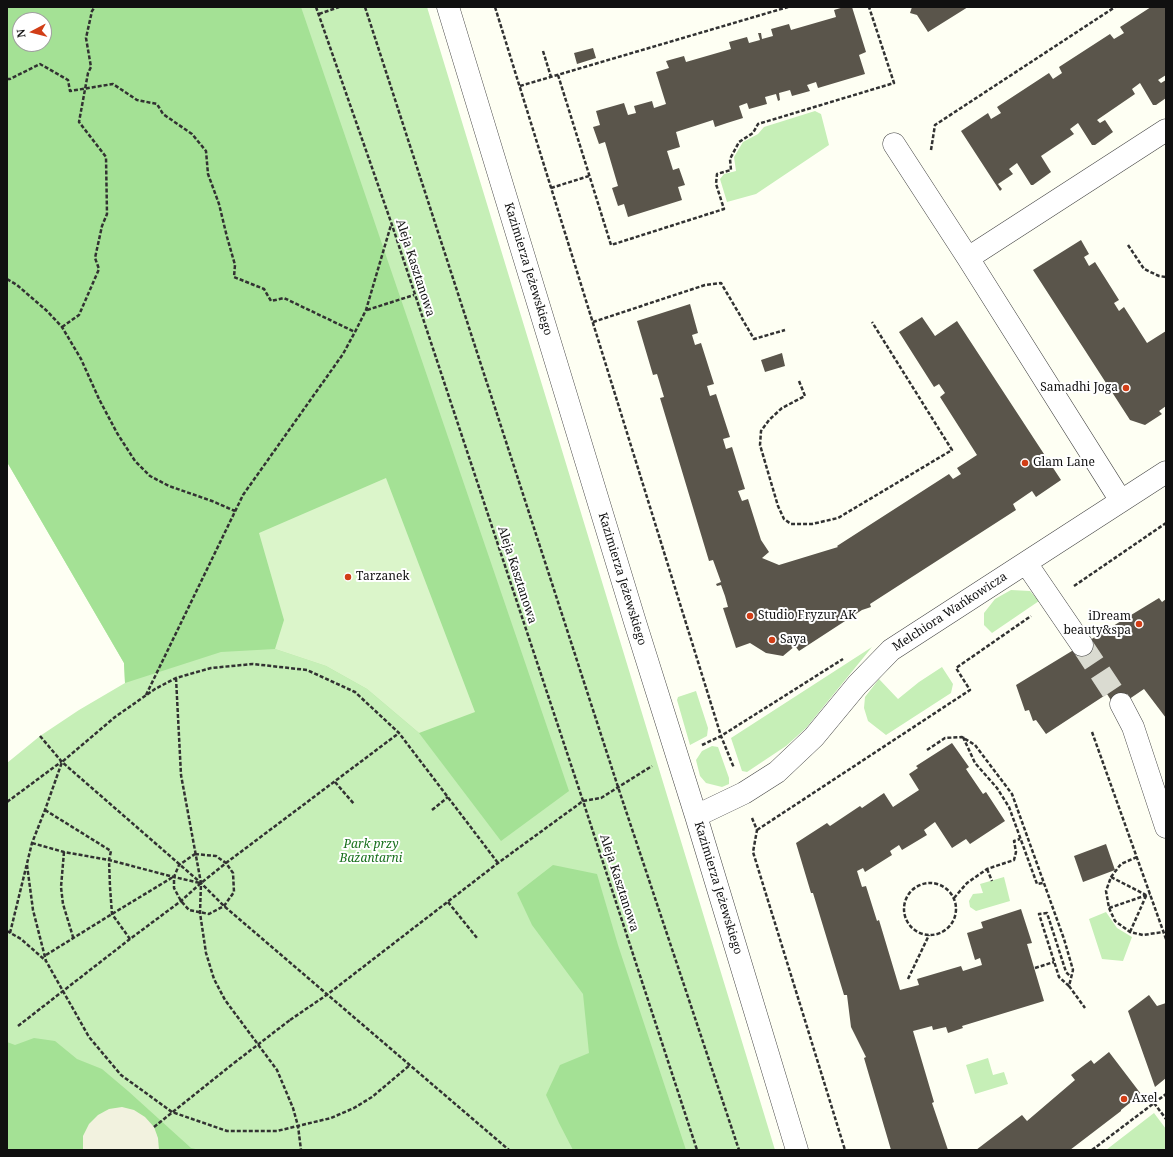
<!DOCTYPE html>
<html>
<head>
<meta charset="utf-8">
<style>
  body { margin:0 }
  #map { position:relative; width:1173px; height:1157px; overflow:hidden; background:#fefff3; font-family:"Noto Serif",serif }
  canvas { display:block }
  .frame { position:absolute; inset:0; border:8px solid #101010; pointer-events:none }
  .north { position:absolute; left:12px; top:12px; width:40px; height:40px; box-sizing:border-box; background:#fff; border:1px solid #9f9f9f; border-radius:50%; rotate:263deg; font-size:11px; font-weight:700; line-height:16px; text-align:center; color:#101010 }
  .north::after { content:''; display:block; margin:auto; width:14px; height:18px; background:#d13e17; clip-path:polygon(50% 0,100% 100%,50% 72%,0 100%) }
</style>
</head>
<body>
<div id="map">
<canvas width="1173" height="1157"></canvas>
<div class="frame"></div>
<div class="north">N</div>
</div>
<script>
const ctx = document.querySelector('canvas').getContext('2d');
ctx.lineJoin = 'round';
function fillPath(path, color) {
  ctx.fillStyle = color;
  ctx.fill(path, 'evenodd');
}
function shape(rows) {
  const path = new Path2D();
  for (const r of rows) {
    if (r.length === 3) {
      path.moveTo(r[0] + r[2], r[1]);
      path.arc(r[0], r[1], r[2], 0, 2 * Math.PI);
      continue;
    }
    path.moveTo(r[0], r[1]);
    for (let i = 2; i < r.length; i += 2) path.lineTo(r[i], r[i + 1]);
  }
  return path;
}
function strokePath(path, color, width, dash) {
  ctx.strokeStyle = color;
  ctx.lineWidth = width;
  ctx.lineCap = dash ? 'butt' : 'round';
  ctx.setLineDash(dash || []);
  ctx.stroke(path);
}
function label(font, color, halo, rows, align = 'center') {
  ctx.font = font + ' "Noto Serif",serif';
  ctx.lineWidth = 4;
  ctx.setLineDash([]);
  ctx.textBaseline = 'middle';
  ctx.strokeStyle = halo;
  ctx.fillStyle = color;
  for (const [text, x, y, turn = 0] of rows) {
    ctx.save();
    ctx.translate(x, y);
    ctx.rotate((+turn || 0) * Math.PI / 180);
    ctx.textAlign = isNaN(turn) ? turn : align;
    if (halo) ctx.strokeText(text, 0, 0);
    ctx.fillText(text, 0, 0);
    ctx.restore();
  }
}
fillPath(shape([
  [7,7,427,7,775,1150,7,1150,7,763,40,736,79,710,125,683,124,663,7,462],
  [20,20,44,20,44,44,20,44],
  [815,111,821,114,829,145,756,194,727,202,720,179,724,174,736,171,734,157,743,142,758,134,764,127],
  [1011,590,1030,591,1039,601,992,633,984,625,984,613,995,599],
  [872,647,806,728,786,746,747,772,742,771,731,738],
  [942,667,953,684,951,693,886,735,868,721,864,708,865,697,879,679,898,699,919,682],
  [696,691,708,728,707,736,690,745,677,700,678,697],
  [712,746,718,747,729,778,729,784,722,787,706,783,700,776,696,760,702,751],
  [1004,877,1010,901,976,911,970,907,969,901,973,894,983,893,980,884],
  [1106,912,1117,928,1132,937,1123,961,1102,959,1089,919],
  [988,1058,993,1075,1004,1072,1008,1084,975,1094,966,1065],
  [1154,1113,1166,1129,1166,1150,1106,1150]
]), '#c6efb7');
fillPath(shape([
  [7,7,301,7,569,791,501,841,419,733,367,689,326,666,275,649,221,652,125,683,124,663,7,462],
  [20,20,44,20,44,44,20,44],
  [553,865,597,874,618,945,686,1150,573,1150,559,1123,546,1095,560,1065,589,1053,583,994,532,925,517,893],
  [34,1038,55,1041,77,1059,102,1069,128,1091,191,1148,200,1150,7,1150,7,1042,15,1045]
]), '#a4e195');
fillPath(shape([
  [386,478,475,712,419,733,367,689,326,666,275,649,284,620,259,533]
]), '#dbf5ca');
fillPath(shape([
  [122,1107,134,1110,145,1117,154,1127,158,1138,159,1150,83,1150,83,1136,89,1124,98,1115,109,1109]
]), '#f2f2df');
fillPath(shape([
  [844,7,852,7,866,52,859,55,865,74,818,88,816,82,807,85,810,91,792,96,790,90,779,93,780,100,778,101,776,94,765,97,767,104,749,109,747,103,739,106,743,118,727,123,715,127,713,120,676,132,680,147,667,151,673,170,679,168,685,185,678,187,682,200,628,217,624,204,618,206,612,188,618,186,605,142,599,144,593,127,600,125,596,111,624,103,628,115,636,113,634,106,652,101,654,108,666,104,656,72,669,68,666,61,684,56,686,62,731,49,729,42,747,37,749,43,760,40,758,33,761,33,762,39,773,36,771,29,789,24,791,30,836,17,834,10],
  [912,7,968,7,928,32,917,15,910,13],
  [1151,7,1166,7,1166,75,1158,80,1161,83,1166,80,1166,98,1156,105,1153,105,1140,83,1132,89,1135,94,1097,120,1100,123,1105,120,1113,132,1095,145,1092,145,1078,123,1070,129,1074,134,1041,156,1051,172,1033,185,1031,185,1017,163,1009,169,1013,174,998,184,1002,189,1000,191,961,131,988,113,991,119,1001,113,997,107,1049,73,1053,79,1062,73,1059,67,1110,34,1114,39,1124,33,1120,27],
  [593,48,596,58,577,64,574,53],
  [1081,240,1089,254,1084,257,1089,266,1095,262,1119,300,1114,303,1119,311,1124,307,1147,343,1166,331,1166,406,1159,411,1162,414,1145,425,1130,420,1033,270],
  [690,304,698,333,692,335,695,345,701,343,714,384,707,386,710,396,716,394,730,437,723,439,726,449,732,447,745,489,738,491,742,501,748,499,761,540,769,552,762,558,779,565,838,547,837,546,949,474,953,479,961,474,957,468,977,455,940,397,945,393,939,384,934,387,899,332,922,317,935,336,957,321,1061,480,1036,497,1032,491,1013,504,1016,510,870,604,871,607,862,610,799,651,795,646,783,656,766,653,750,643,736,648,723,608,728,607,725,596,721,585,717,586,716,584,721,582,713,560,709,561,660,398,664,397,657,374,653,375,637,321],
  [782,353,785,366,765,372,761,360],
  [1159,598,1162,602,1166,599,1166,718,1144,689,1116,708,1107,694,1046,734,1036,720,1033,721,1029,710,1025,711,1016,685],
  [952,743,969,767,966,769,968,772,983,794,986,792,1005,821,970,844,966,839,952,848,935,822,924,830,927,835,902,850,899,845,890,851,892,855,865,872,863,868,857,871,862,887,866,886,877,921,879,920,900,990,919,985,917,979,961,966,963,971,982,965,980,958,975,960,967,933,983,928,981,922,1021,909,1032,943,1027,944,1044,1001,962,1026,963,1028,948,1033,946,1027,933,1030,932,1026,913,1031,934,1102,932,1103,948,1150,891,1150,864,1058,866,1057,851,1027,847,995,844,995,813,893,811,893,796,843,827,823,830,826,860,806,862,808,884,793,893,807,919,790,909,774,918,768,916,766],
  [1106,844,1115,870,1083,882,1074,856],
  [1149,995,1157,1006,1166,1003,1166,1078,1155,1087,1128,1011],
  [1109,1052,1141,1094,1121,1110,1121,1111,1070,1150,976,1150,1022,1115,1027,1121,1075,1080,1071,1075,1091,1060,1094,1064]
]), '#5a554b');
strokePath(shape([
  [1082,645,1121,704]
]), '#dadbd1', 22, [22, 11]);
const street = shape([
  [448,7,635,622,696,816,797,1150],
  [894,144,968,258,1121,501],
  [968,258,1166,130],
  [1026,563,1082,645],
  [1121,704,1133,727,1166,827],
  [696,816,744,793,777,772,814,737,857,685,891,650,1166,472]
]);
strokePath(street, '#434343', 23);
strokePath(shape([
  [316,7,392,225,583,801,697,1150],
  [365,7,618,787,739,1150],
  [495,7,721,736,734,768],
  [319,14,339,7],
  [543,51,551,77],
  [558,75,611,245,724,209,716,184,717,174,731,170,730,159,739,142,753,133,758,124,894,83,869,7],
  [7,79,10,79,40,64,68,80,70,91,113,84,137,100,157,104,163,114,192,134,206,151,208,174,219,204,227,237,235,265,234,277,264,289,271,301,284,298,355,332],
  [520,86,788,7],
  [931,150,935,125,1115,7],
  [551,188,589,176],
  [1128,245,1144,269,1159,276,1166,277],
  [7,279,17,285,47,311,62,327,81,359,99,399,117,433,135,461,150,476,169,486,212,501,235,511],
  [367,310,414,295],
  [593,322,705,285,721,283,754,339,785,330],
  [62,327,79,315,99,269,95,258,102,226,107,214,106,157,79,122,88,73,91,67,86,38,92,11,95,7],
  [799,381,805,396,782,408,769,420,761,431,760,445,778,506,784,519,791,524,812,524,838,518,952,450,872,322],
  [1074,586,1166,523],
  [176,678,181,775,201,883,200,913,206,953,214,979,225,1000,277,1070,293,1108,298,1126,301,1150],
  [146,695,243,495,343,354,355,332,366,310,391,225],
  [1092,732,1166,939],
  [40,736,62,762,201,883,224,906,509,1150],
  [963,737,975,763,997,788,1009,807,1037,884,1043,883],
  [702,745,721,736,843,659],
  [927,750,945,738,962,737,975,745,1012,794,1064,939,1073,970,1069,986,1085,1008],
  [335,782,354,804],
  [7,802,61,762],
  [45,810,111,851,109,860,110,887,112,914,130,939],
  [432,810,448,797],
  [752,818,757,830,753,852,845,1150],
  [757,830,970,690,956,668,1031,616],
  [32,843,64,852,109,860,174,877,200,883],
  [64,852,61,887,63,904,73,937],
  [195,854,216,856,226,863,233,873,234,892,224,906,209,914,189,910,181,901,174,888,174,877,179,865,195,854],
  [1137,857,1121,864,1111,877,1106,891,1109,908,1115,921,1130,932,1143,935,1163,932],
  [27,865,33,910,46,961,89,1037,121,1075,172,1112,227,1131,277,1131,331,1118,354,1108,372,1097,410,1065],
  [987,869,992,881],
  [1111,877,1146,895],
  [930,909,26],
  [954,898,967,883,987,869,1014,860,1016,852,1014,841,1020,839],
  [448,902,477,938],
  [1109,908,1150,894],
  [7,931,21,939,46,961],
  [1130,932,1146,896],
  [10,933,32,843,45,810,62,762,115,717,155,689,176,678,211,668,253,664,307,670,355,692,399,733,498,863],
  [46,955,112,914,173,877],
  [1035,968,1054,962],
  [908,979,929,935],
  [1069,986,1059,977,1039,914,1047,913,1066,972,1071,977],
  [290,1020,328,994,498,863,583,801,601,798,652,766],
  [18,1026,130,939,181,901,201,883,226,863,399,733],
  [1154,1103,1166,1119],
  [154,1127,234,1063],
  [1092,1150,1166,1094]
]), '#323232', 2.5, [4, 2]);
strokePath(street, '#fff', 22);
strokePath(shape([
  [234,1063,290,1020]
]), '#323232', 2.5, [4, 2]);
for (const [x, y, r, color] of [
  [1126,388,4,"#d13e17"],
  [1025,463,4,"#d13e17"],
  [348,577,4,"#d13e17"],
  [750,616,4,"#d13e17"],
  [1139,624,4,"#d13e17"],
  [772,640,4,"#d13e17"],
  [1124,1099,4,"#d13e17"]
]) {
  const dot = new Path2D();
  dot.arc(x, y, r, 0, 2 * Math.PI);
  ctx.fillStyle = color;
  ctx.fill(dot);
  strokePath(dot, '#fff', 1.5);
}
label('12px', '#101010', '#fff', [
  ["Aleja Kasztanowa",415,268,72],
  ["Kazimierza Jeżewskiego",528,269,73],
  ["Aleja Kasztanowa",517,575,72],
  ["Kazimierza Jeżewskiego",622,579,73],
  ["Melchiora Wańkowicza",950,612,-33],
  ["Aleja Kasztanowa",619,883,72],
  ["Kazimierza Jeżewskiego",718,888,73]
]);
label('12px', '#101010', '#fff', [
  ["Samadhi Joga",1118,388,"right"],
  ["Glam Lane",1033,463],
  ["Tarzanek",356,577],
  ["Studio Fryzur AK",758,616],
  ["iDream",1131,617,"right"],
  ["beauty&spa",1131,631,"right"],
  ["Saya",780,640],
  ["Axel",1132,1099]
], 'left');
label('italic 12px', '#18701c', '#fff', [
  ["Park przy",371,845],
  ["Bażantarni",371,859]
]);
</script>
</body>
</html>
